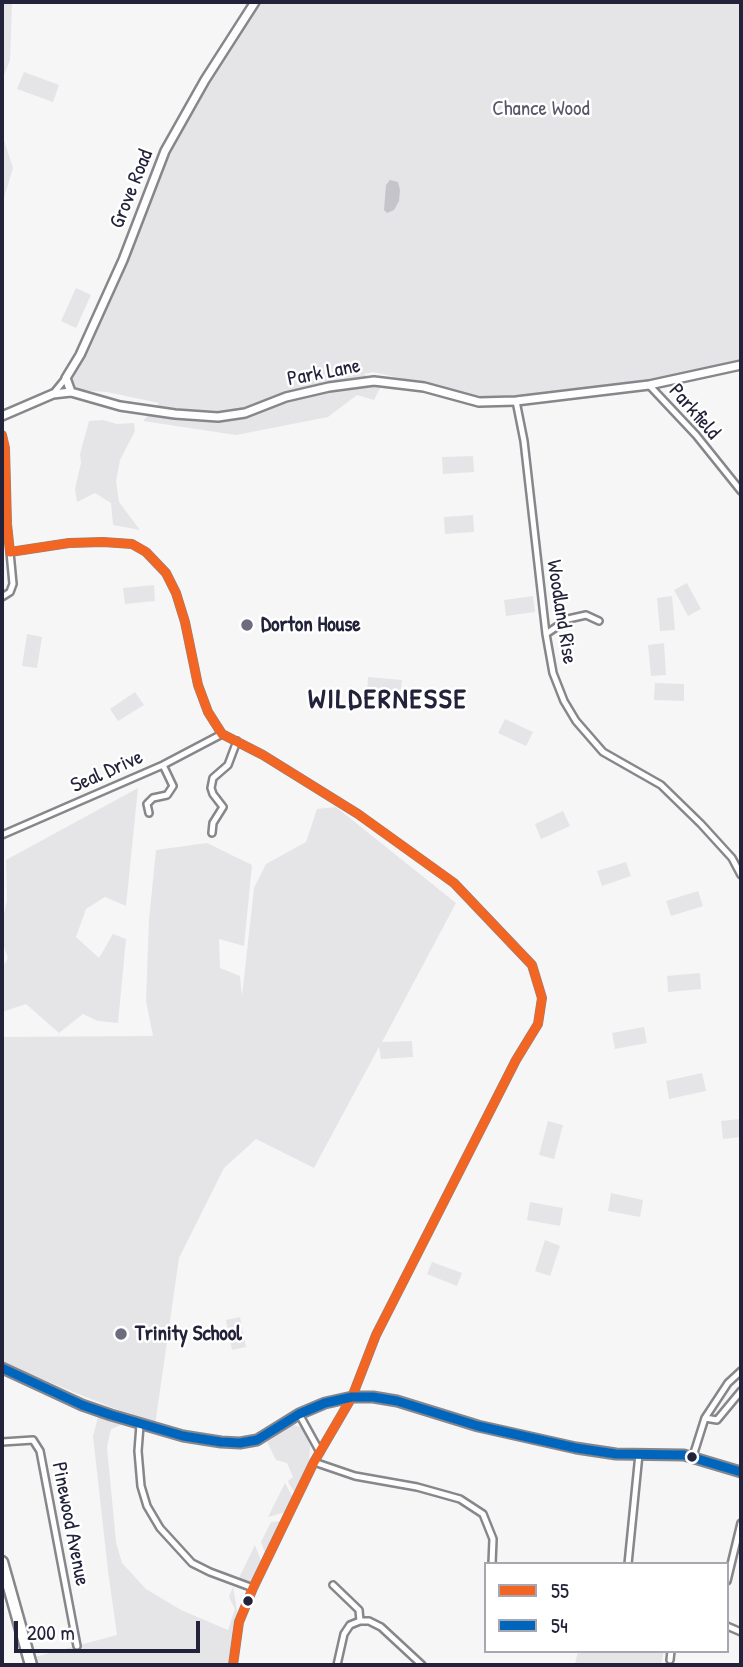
<!DOCTYPE html>
<html>
<head>
<meta charset="utf-8">
<style>
  body { margin:0 }
  #map { position:relative; width:743px; height:1667px; overflow:hidden; background:#f6f6f7; font-family:"Patrick Hand",sans-serif }
  canvas { display:block }
  .frame { position:absolute; inset:0; border:4px solid #22223b; pointer-events:none }
  .legend { position:absolute; left:484px; top:1562px; width:245px; height:91px; box-sizing:border-box; background:#fff; border:2px solid #a7a7b1; margin:0; padding:9px 12px; list-style:none; font-size:21px; color:#22223b }
  .legend li { display:flex; align-items:center; gap:14px; height:35px }
  .legend b { width:35px; border:2px solid #a7a7b1 }
  .scale { position:absolute; left:14px; top:1621px; width:186px; height:32px; box-sizing:border-box; border:4px solid #22223b; border-top:0; padding-left:9px; font-size:21px; line-height:24px; white-space:nowrap; color:#22223b; -webkit-text-stroke:5px #fff; paint-order:stroke }
</style>
</head>
<body>
<div id="map">
<canvas width="743" height="1667"></canvas>
<div class="frame"></div>
<ul class="legend">
<li><b style="height:9px;background:#f26522"></b>55</li>
<li><b style="height:9px;background:#0065bd"></b>54</li>
</ul>
<div class="scale">200 m</div>
</div>
<script>
const ctx = document.querySelector('canvas').getContext('2d');
ctx.lineJoin = 'round';
function fillPath(path, color) {
  ctx.fillStyle = color;
  ctx.fill(path, 'evenodd');
}
function shape(rows) {
  const path = new Path2D();
  for (const r of rows) {
    path.moveTo(r[0], r[1]);
    for (let i = 2; i < r.length; i += 2) path.lineTo(r[i], r[i + 1]);
  }
  return path;
}
function strokePath(path, color, width, dash) {
  ctx.strokeStyle = color;
  ctx.lineWidth = width;
  ctx.lineCap = dash ? 'butt' : 'round';
  ctx.setLineDash(dash || []);
  ctx.stroke(path);
}
function label(font, color, halo, rows, align = 'center') {
  ctx.font = font + ' "Patrick Hand",sans-serif';
  ctx.lineWidth = 5;
  ctx.setLineDash([]);
  ctx.textBaseline = 'middle';
  ctx.strokeStyle = halo;
  ctx.fillStyle = color;
  for (const [text, x, y, turn = 0] of rows) {
    ctx.save();
    ctx.translate(x, y);
    ctx.rotate((+turn || 0) * Math.PI / 180);
    ctx.textAlign = isNaN(turn) ? turn : align;
    if (halo) ctx.strokeText(text, 0, 0);
    ctx.fillText(text, 0, 0);
    ctx.restore();
  }
}
fillPath(shape([
  [2,2,12,2,10,60,2,80],
  [254,2,741,2,741,363,738,360,650,380,517,396,480,396,373,372,364,374,381,386,374,400,357,395,328,417,236,435,143,421,159,403,107,392,78,390,70,381,165,151],
  [24,72,59,85,53,102,17,89],
  [2,134,13,168,2,204],
  [76,288,91,295,76,328,61,321],
  [103,420,117,424,134,423,135,431,120,460,116,481,119,502,140,530,113,525,111,503,95,493,77,502,75,489,81,463,80,454,89,421],
  [473,456,474,472,443,474,442,457],
  [473,515,474,532,445,534,444,517],
  [687,583,701,609,688,616,674,590],
  [154,585,155,601,125,604,123,588],
  [533,596,535,612,506,616,504,600],
  [672,596,675,630,660,631,657,598],
  [27,634,42,637,37,668,22,666],
  [664,643,666,675,651,676,648,645],
  [368,677,402,680,400,697,367,695],
  [655,683,684,684,684,701,654,700],
  [135,692,144,705,118,721,110,709],
  [505,719,533,732,526,746,498,733],
  [138,788,126,906,105,897,86,909,76,937,99,958,113,934,126,939,118,1023,98,1021,83,1014,59,1033,26,1004,2,1012,2,968,8,958,2,941,2,924,7,900,6,860],
  [336,807,456,903,382,1042,412,1041,413,1057,381,1059,379,1047,314,1168,256,1139,224,1168,179,1258,155,1425,2,1363,2,1037,153,1036,146,1001,149,919,156,850,207,843,252,865,244,946,219,939,220,968,240,976,242,996,254,888,266,864,306,842,317,809],
  [563,811,570,826,541,839,535,824],
  [626,862,631,876,602,886,597,871],
  [698,891,703,906,671,916,666,901],
  [700,973,701,989,668,992,667,976],
  [644,1027,647,1043,615,1049,612,1033],
  [702,1073,706,1091,669,1099,666,1081],
  [741,1119,741,1137,723,1139,721,1121],
  [548,1121,563,1125,554,1159,539,1155],
  [611,1193,643,1200,640,1217,608,1211],
  [530,1202,563,1208,560,1226,527,1220],
  [545,1240,560,1246,550,1276,535,1271],
  [432,1262,462,1273,457,1286,427,1274],
  [240,1317,246,1347,232,1350,226,1320],
  [99,1414,121,1425,111,1429,107,1447,116,1542,122,1563,146,1589,181,1610,228,1630,235,1609,229,1597,233,1586,238,1617,231,1665,37,1665,35,1657,117,1635,108,1571,93,1436],
  [295,1425,302,1428,310,1446,309,1465,295,1493,289,1484,288,1481,293,1477,287,1463,276,1460,267,1442,290,1426],
  [285,1483,293,1498,286,1512,268,1517],
  [282,1521,267,1552,265,1553,261,1542,271,1522],
  [255,1545,262,1563,253,1582,249,1582,239,1578],
  [578,1651,664,1651,661,1665,578,1665,575,1664]
]), '#e5e5e8');
fillPath(shape([
  [390,180,398,182,400,190,399,201,394,210,387,213,384,210,386,185]
]), '#c4c4ca');
const minor = shape([
  [649,385,696,435,741,491],
  [53,394,66,378],
  [516,401,524,441,546,634,553,673,564,701,576,721,603,752,661,785,701,824,732,858,741,875],
  [2,435,5,448,7,524,10,552,69,543,103,542,132,544,146,552,166,573,176,593,185,622,198,685,208,712,222,734,263,755,358,814,454,883,532,965,542,998,538,1024,516,1060,376,1335,352,1397,314,1462,253,1588,239,1622,233,1665],
  [2,597,10,592,13,584,10,552],
  [546,634,568,619,586,615,599,621],
  [149,813,147,804,153,798,167,795,173,786,163,765],
  [212,833,213,823,223,807,213,794,211,788,213,778,228,765,237,741],
  [2,835,163,765,222,734],
  [299,1414,320,1452],
  [705,1418,717,1420,741,1391],
  [140,1425,138,1451,141,1486,147,1506,160,1528,192,1563,210,1572,253,1588],
  [2,1442,33,1440,40,1451,77,1646],
  [693,1456,705,1418,728,1383,741,1371],
  [314,1462,355,1476,417,1487,460,1499,483,1514,493,1539,492,1564],
  [628,1564,639,1454],
  [727,1581,741,1523],
  [333,1585,359,1610,360,1621],
  [727,1626,741,1632],
  [670,1660,671,1651],
  [337,1665,344,1634,350,1625,360,1621,369,1621,381,1627,422,1665]
]);
const tertiary = shape([
  [71,392,66,378,80,355,123,260,165,151,205,80,255,2],
  [2,416,53,394,71,392,120,406,175,414,218,417,245,413,286,397,329,387,374,381,424,387,479,402,516,401,649,385,741,365]
]);
const secondary = shape([
  [2,1368,82,1405,111,1415,183,1436,221,1442,240,1443,257,1440,299,1414,325,1403,352,1397,373,1397,397,1401,478,1426,576,1448,616,1454,684,1455,741,1472]
]);
const trunk = shape([
  [2,1562,31,1665]
]);
strokePath(minor, '#86868b', 10);
strokePath(tertiary, '#86868b', 12);
strokePath(secondary, '#86868b', 13);
strokePath(trunk, '#86868b', 15);
strokePath(minor, '#fefefe', 5);
strokePath(tertiary, '#fefefe', 7);
strokePath(secondary, '#fefefe', 8);
strokePath(trunk, '#fefefe', 10);
strokePath(shape([
  [2,435,5,448,7,524,10,552,69,543,103,542,132,544,146,552,166,573,176,593,185,622,198,685,208,712,222,734,263,755,358,814,454,883,532,965,542,998,538,1024,516,1060,376,1335,352,1397,314,1462,253,1588,239,1622,233,1665]
]), '#f26522', 9);
strokePath(shape([
  [2,1368,82,1405,111,1415,183,1436,221,1442,240,1443,257,1440,299,1414,325,1403,352,1397,373,1397,397,1401,478,1426,576,1448,616,1454,684,1455,741,1472]
]), '#0065bd', 9);
for (const [x, y, r, color] of [
  [247,625,7,"#6c6c7d"],
  [121,1334,7,"#6c6c7d"],
  [692,1457,6,"#22223b"],
  [248,1601,6,"#22223b"]
]) {
  const dot = new Path2D();
  dot.arc(x, y, r, 0, 2 * Math.PI);
  ctx.fillStyle = color;
  ctx.fill(dot);
  strokePath(dot, '#fff', 2.5);
}
label('21px', '#58586b', '#fff', [
  ["Chance Wood",541,109]
]);
label('21px', '#22223b', '#fff', [
  ["Grove Road",132,189,-68],
  ["Park Lane",324,373,-11],
  ["Parkfield",694,412,49],
  ["Woodland Rise",561,612,81],
  ["Seal Drive",107,772,-24],
  ["Pinewood Avenue",70,1524,79]
]);
label('bold 21px', '#22223b', '#fff', [
  ["Dorton House",261,625],
  ["Trinity School",135,1334]
], 'left');
ctx.letterSpacing = '2px';
label('bold 28px', '#22223b', '#fff', [
  ["WILDERNESSE",388,701]
]);
ctx.letterSpacing = '0px';
</script>
</body>
</html>
